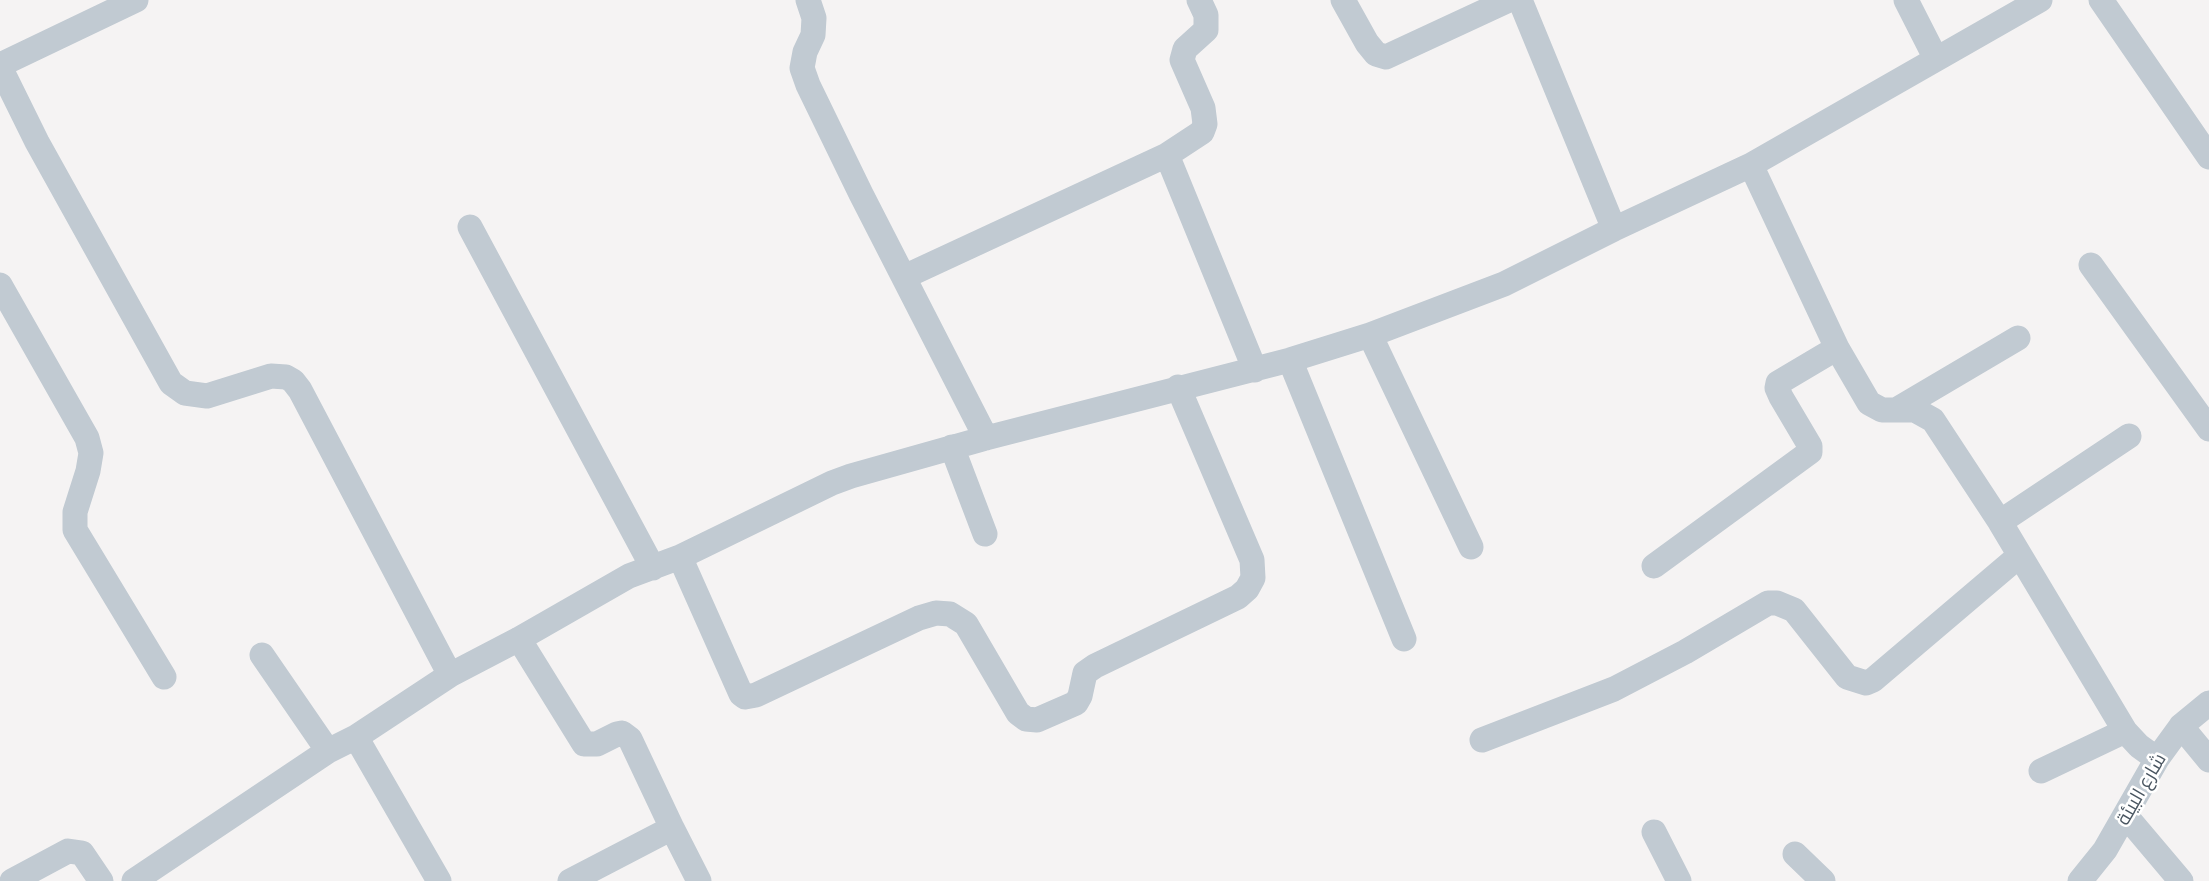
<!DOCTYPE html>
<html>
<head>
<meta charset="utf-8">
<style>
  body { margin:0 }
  canvas { display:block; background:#f5f3f3 }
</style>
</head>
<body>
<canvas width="2209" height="881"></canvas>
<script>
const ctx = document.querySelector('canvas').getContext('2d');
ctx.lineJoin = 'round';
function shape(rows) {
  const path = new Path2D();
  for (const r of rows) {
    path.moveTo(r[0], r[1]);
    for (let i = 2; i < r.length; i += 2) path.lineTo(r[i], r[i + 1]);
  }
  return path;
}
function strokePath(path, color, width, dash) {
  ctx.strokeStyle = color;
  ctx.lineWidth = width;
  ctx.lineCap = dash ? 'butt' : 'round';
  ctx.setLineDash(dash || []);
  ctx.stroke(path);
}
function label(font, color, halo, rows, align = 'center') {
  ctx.font = font + ' "Exo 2",Cairo,sans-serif';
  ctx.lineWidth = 5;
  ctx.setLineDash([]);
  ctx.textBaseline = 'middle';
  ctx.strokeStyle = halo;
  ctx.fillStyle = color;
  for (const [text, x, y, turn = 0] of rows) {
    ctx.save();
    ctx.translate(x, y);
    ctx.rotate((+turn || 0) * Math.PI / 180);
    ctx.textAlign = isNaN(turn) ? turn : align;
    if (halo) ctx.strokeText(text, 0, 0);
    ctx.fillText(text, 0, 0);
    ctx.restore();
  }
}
strokePath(shape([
  [808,0,814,18,813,35,805,52,802,68,808,85,861,194,986,438],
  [1199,0,1206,15,1206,30,1185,49,1182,60,1203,108,1205,124,1202,132,1167,155,1255,370],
  [1343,0,1367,43,1376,54,1386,57,1509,0],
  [1520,0,1614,229],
  [1906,0,1936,59],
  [2101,0,2209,157],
  [0,65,136,0],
  [0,67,37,142,171,383,185,393,207,396,271,376,286,377,293,381,300,390,450,675],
  [1751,165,1837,348,1869,403,1882,410,1915,410,1933,420,2000,522,2125,731,2139,746,2157,759],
  [470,227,653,568],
  [2091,265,2209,429],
  [904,277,1167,155],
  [0,285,87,438,91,453,88,471,75,512,75,530,164,677],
  [1370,335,1471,547],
  [1290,360,1404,639],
  [1896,410,2018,338],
  [952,447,985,534],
  [2000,522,2129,436],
  [680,557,741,694,745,697,756,695,919,618,936,613,950,614,966,624,1018,713,1026,719,1037,720,1076,703,1080,696,1085,673,1095,666,1238,597,1247,589,1253,578,1252,560,1178,387],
  [1654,566,1810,452,1810,446,1781,397,1777,388,1778,383,1837,348],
  [519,639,584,744,597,744,617,734,622,733,630,739,672,828],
  [262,655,328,751],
  [2181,726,2209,760],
  [356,737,439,881],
  [1482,740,1614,689,1685,652,1768,603,1777,603,1794,610,1847,677,1866,683,1873,680,2019,556],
  [2041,771,2125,731],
  [2126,816,2181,881],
  [1654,832,1679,881],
  [1795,854,1823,881],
  [12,881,68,851,82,853,101,881],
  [134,881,328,751,356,737,450,675,519,639,629,576,680,557,832,483,851,476,986,438,1290,360,1370,335,1504,284,1614,229,1751,165,2040,0],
  [570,881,672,828,699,881],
  [2080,881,2105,850,2157,759,2181,726,2209,703]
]), '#c1cad2', 25);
label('19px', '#4a5661', '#fff', [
  ["شارع البيئة",2141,789,-60]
]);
</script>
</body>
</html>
